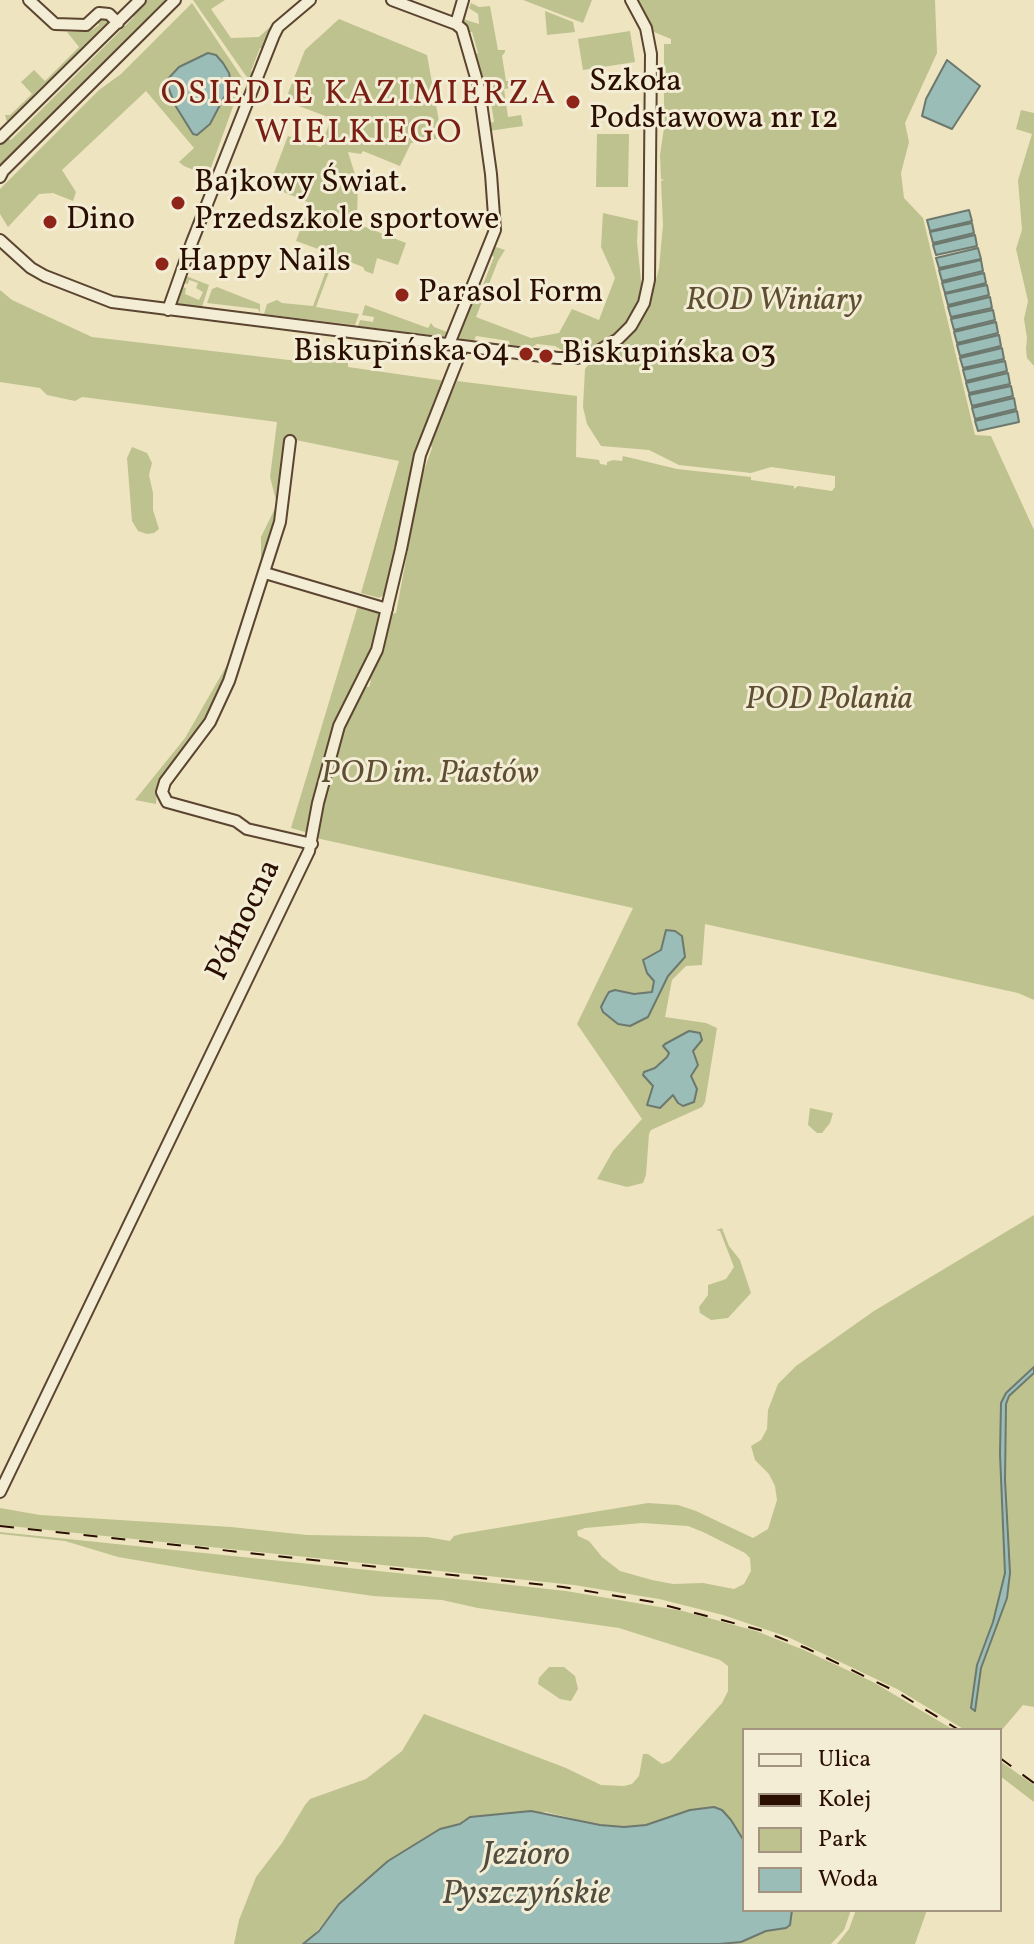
<!DOCTYPE html>
<html>
<head>
<meta charset="utf-8">
<style>
  body { margin:0 }
  #map { position:relative; width:1034px; height:1944px; overflow:hidden; background:#eee4c0; font-family:Vollkorn,serif }
  canvas { display:block }
  .legend { position:absolute; left:742px; top:1728px; width:260px; height:184px; box-sizing:border-box; background:#f4edd6; border:2px solid #a39480; margin:0; padding:10px 14px; list-style:none; font-size:24px; color:#2a0f00 }
  .legend li { display:flex; align-items:center; gap:16px; height:40px }
  .legend b { width:40px; border:2px solid #a39480 }
</style>
</head>
<body>
<div id="map">
<canvas width="1034" height="1944"></canvas>
<ul class="legend">
<li><b style="height:10px;background:#f4edd6"></b>Ulica</li>
<li><b style="height:10px;background:#2a0f00"></b>Kolej</li>
<li><b style="height:22px;background:#bec28f"></b>Park</li>
<li><b style="height:22px;background:#9abeb7"></b>Woda</li>
</ul>
</div>
<script>
const ctx = document.querySelector('canvas').getContext('2d');
ctx.lineJoin = 'round';
function fillPath(path, color) {
  ctx.fillStyle = color;
  ctx.fill(path, 'evenodd');
}
function shape(rows) {
  const path = new Path2D();
  for (const r of rows) {
    path.moveTo(r[0], r[1]);
    for (let i = 2; i < r.length; i += 2) path.lineTo(r[i], r[i + 1]);
  }
  return path;
}
function strokePath(path, color, width, dash) {
  ctx.strokeStyle = color;
  ctx.lineWidth = width;
  ctx.lineCap = dash ? 'butt' : 'round';
  ctx.setLineDash(dash || []);
  ctx.stroke(path);
}
function label(font, color, halo, rows, align = 'center') {
  ctx.font = font + ' Vollkorn,serif';
  ctx.lineWidth = 6;
  ctx.setLineDash([]);
  ctx.textBaseline = 'middle';
  ctx.strokeStyle = halo;
  ctx.fillStyle = color;
  for (const [text, x, y, turn = 0] of rows) {
    ctx.save();
    ctx.translate(x, y);
    ctx.rotate((+turn || 0) * Math.PI / 180);
    ctx.textAlign = isNaN(turn) ? turn : align;
    if (halo) ctx.strokeText(text, 0, 0);
    ctx.fillText(text, 0, 0);
    ctx.restore();
  }
}
fillPath(shape([
  [143,0,167,0,0,165,0,142,6,137,11,140,134,17,130,13],
  [193,0,225,0,211,9,231,38,259,37,271,26,264,49,260,48,251,71,255,74,251,83],
  [523,0,592,0,583,23],
  [638,0,935,0,937,53,905,123,909,142,901,173,904,198,923,218,975,435,991,436,1034,530,1034,1000,1018,993,705,924,702,965,686,966,672,980,665,1017,706,1023,717,1028,705,1102,702,1107,651,1130,649,1134,646,1175,643,1183,627,1187,597,1179,613,1151,642,1119,577,1024,633,908,316,838,322,799,342,729,364,687,369,687,371,681,368,679,390,614,396,613,421,479,432,448,430,443,457,381,577,396,576,457,599,460,600,464,607,465,607,462,613,460,622,461,623,456,677,469,751,477,751,480,794,486,794,489,798,486,832,491,835,487,835,476,771,467,751,473,679,465,649,450,601,446,587,424,583,407,585,369,591,361,612,352,622,344,638,327,649,306,659,268,663,225,661,181,664,180,661,179,660,155,664,128,664,44,671,44,671,39,654,32],
  [192,3,243,79,208,176,184,166,179,162,194,148,146,91,62,170,76,192,73,201,53,193,39,194,8,227,0,214,0,189,99,90,121,74],
  [471,3,479,7,490,6,498,50,505,50,505,52,502,56,506,81,509,81,510,88,504,89,508,117,521,115,523,126,489,131,486,123,494,122,491,103,482,103,474,55,478,53,472,32,467,32,463,19,479,24,478,14,469,8],
  [545,11,573,22,575,32,547,35],
  [101,16,113,21,7,122,5,115,10,115,32,94,21,82,34,70,45,81,79,47,67,32,90,31,99,25,97,19],
  [339,19,427,55,442,138,411,143,400,166,363,151,361,154,348,152,358,184,357,217,363,226,406,243,398,265,377,258,373,274,365,271,363,267,335,256,316,307,359,314,355,325,264,314,267,304,277,300,282,303,313,306,332,254,296,241,310,203,269,186,288,136,321,147,331,118,285,101,305,50],
  [630,31,635,62,583,70,578,39],
  [1021,110,1034,113,1034,366,1027,358,1026,349,1027,338,1024,319,1028,301,1016,249,1022,230,1018,180,1032,134,1016,129],
  [597,134,629,134,628,187,596,187],
  [603,213,638,221,637,242,642,289,635,309,620,330,596,345,582,350,565,352,555,346,537,344,530,348,524,345,519,346,510,345,509,341,476,336,474,341,461,339,457,335,472,301,476,302,494,257,489,254,496,247,505,250,498,261,476,317,531,338,559,333,572,309,599,320,615,278,601,247],
  [186,276,209,285,202,307,176,303,177,293,180,293,182,287,186,288,185,294,199,300,203,292,196,288,198,283,189,280,188,284,183,283],
  [217,287,260,304,260,313,258,309,207,303,212,289],
  [0,290,12,300,92,337,306,362,307,357,348,362,348,367,446,381,419,445,388,592,379,598,361,593,399,461,286,438,279,507,261,570,261,537,277,504,270,477,277,422,82,397,75,401,47,395,40,388,0,382],
  [365,305,428,328,431,323,434,327,450,333,448,337,358,326,360,320,373,322,374,317,362,315],
  [132,447,147,453,152,463,149,475,153,493,153,510,159,529,154,533,147,534,138,531,132,521,127,458],
  [358,606,380,611,382,614,373,651,335,726,315,796,312,822,305,832,291,828],
  [231,658,214,707,198,735,161,779,157,787,156,804,135,800,185,738],
  [810,1108,833,1113,830,1123,822,1133,817,1133,808,1125],
  [1034,1215,1034,1367,1006,1393,1001,1419,1005,1573,993,1622,977,1665,975,1710,981,1668,1007,1598,1010,1573,1005,1480,1006,1404,1009,1396,1034,1373,1034,1707,1023,1705,1000,1732,1000,1730,965,1730,897,1689,788,1637,723,1615,659,1599,574,1585,0,1525,0,1508,40,1515,231,1527,307,1535,427,1537,450,1541,454,1536,461,1534,648,1503,678,1505,696,1511,753,1538,768,1529,777,1500,775,1486,769,1474,755,1460,751,1446,761,1440,767,1429,768,1410,778,1384,796,1366,874,1311],
  [642,1523,688,1526,703,1532,745,1553,750,1558,751,1571,744,1584,734,1589,703,1583,673,1584,652,1580,620,1571,602,1557,589,1541,578,1536,577,1531,585,1528],
  [722,1228,729,1246,740,1260,751,1293,728,1318,711,1320,700,1313,699,1307,708,1295,708,1285,726,1279,734,1267,720,1231,716,1230],
  [0,1532,475,1581,566,1591,683,1611,756,1631,804,1650,873,1682,954,1730,744,1730,744,1841,731,1820,722,1810,714,1807,690,1811,646,1825,624,1827,600,1825,546,1812,464,1820,460,1824,440,1829,388,1861,339,1904,309,1941,303,1944,234,1944,239,1920,256,1877,282,1843,305,1805,310,1799,366,1779,402,1751,424,1714,566,1768,601,1785,624,1786,632,1784,639,1776,643,1754,648,1754,662,1764,670,1761,722,1703,728,1691,728,1666,720,1660,619,1628,478,1608,442,1600,373,1596,200,1571,118,1557,65,1541,0,1534],
  [549,1667,564,1667,575,1676,578,1689,571,1701,560,1699,538,1684,539,1678],
  [1000,1761,1034,1785,1034,1802,1000,1776],
  [792,1910,851,1910,844,1930,831,1944,719,1944,741,1942,766,1931,790,1925],
  [856,1910,927,1910,915,1944,837,1944,849,1929]
]), '#bec28f');
const water = shape([
  [208,53,216,55,223,63,229,73,231,84,210,124,197,135,193,134,175,105,166,81,179,67,208,53],
  [947,60,980,86,952,129,922,116,926,99,947,60],
  [969,210,972,221,930,231,927,220,969,210],
  [972,223,974,233,933,243,930,232,972,223],
  [975,235,977,246,936,255,933,245,975,235],
  [978,248,981,259,939,268,936,258,978,248],
  [981,260,983,271,942,281,939,270,981,260],
  [984,273,986,283,945,293,942,283,984,273],
  [987,285,989,295,948,305,945,294,987,285],
  [990,297,992,308,951,317,948,307,990,297],
  [993,310,995,320,954,330,951,319,993,310],
  [996,322,998,333,957,343,954,332,996,322],
  [999,335,1001,346,960,356,957,345,999,335],
  [1002,348,1004,359,963,368,960,358,1002,348],
  [1005,361,1007,371,966,381,963,370,1005,361],
  [1008,373,1010,384,969,393,966,383,1008,373],
  [1011,386,1013,396,972,406,969,395,1011,386],
  [1014,398,1016,409,975,419,972,408,1014,398],
  [1017,411,1019,422,978,431,975,421,1017,411],
  [666,930,675,931,682,936,685,957,668,976,648,1017,630,1026,618,1024,603,1012,601,1007,606,997,609,992,615,990,634,994,652,992,654,981,647,973,643,960,661,950,666,930],
  [689,1031,700,1033,702,1040,693,1051,698,1065,691,1076,697,1089,694,1102,683,1106,678,1103,673,1095,660,1108,647,1105,653,1086,643,1075,644,1072,655,1068,667,1057,669,1053,663,1046,665,1044,689,1031],
  [1034,1367,1034,1373,1009,1396,1006,1404,1005,1480,1010,1573,1007,1598,981,1668,975,1711,971,1708,977,1665,993,1622,1005,1573,1000,1454,1001,1403,1006,1393,1034,1367],
  [714,1807,722,1810,731,1820,744,1841,744,1910,792,1910,790,1925,786,1928,766,1931,741,1942,719,1944,303,1944,319,1931,339,1904,388,1861,440,1829,460,1824,470,1817,531,1811,600,1825,624,1827,646,1825,690,1810,714,1807]
]);
fillPath(water, '#9abeb7');
strokePath(water, '#6d786e', 2);
const minor = shape([
  [29,0,55,24,86,25,99,13,109,14,118,23],
  [392,0,456,24,462,29,479,88,491,174,495,230,449,344],
  [456,24,463,0],
  [0,138,140,0],
  [0,177,3,171,175,0],
  [0,240,31,268,45,276,112,302,558,358,577,358,595,353,618,339,631,326,644,303,649,280,651,54,646,28,631,0],
  [168,310,192,242,274,35,278,27,310,0],
  [290,441,280,522,229,681,210,722,165,782,162,792,167,802,236,821,247,829,312,844],
  [265,573,387,609],
  [0,1492,309,851,318,803,339,726,377,650,401,549,420,455,463,346]
]);
strokePath(minor, '#5b4430', 14);
strokePath(minor, '#f4edd6', 10);
strokePath(shape([
  [0,1526,563,1587,653,1602,760,1630,806,1648,895,1691,959,1730],
  [1000,1758,1034,1783]
]), '#2a0f00', 2, [14, 14]);
for (const [x, y, r, color] of [
  [573,102,8,"#8f2418"],
  [178,203,8,"#8f2418"],
  [50,222,8,"#8f2418"],
  [162,264,8,"#8f2418"],
  [402,295,8,"#8f2418"],
  [526,354,8,"#8f2418"],
  [546,356,8,"#8f2418"]
]) {
  const dot = new Path2D();
  dot.arc(x, y, r, 0, 2 * Math.PI);
  ctx.fillStyle = color;
  ctx.fill(dot);
  strokePath(dot, '#f4edd6', 3);
}
label('32px', '#2a0f00', '#f4edd6', [
  ["Szkoła",589,84],
  ["Podstawowa nr 12",589,121],
  ["Bajkowy Świat.",194,185],
  ["Przedszkole sportowe",194,222],
  ["Dino",66,222],
  ["Happy Nails",178,264],
  ["Parasol Form",418,295],
  ["Biskupińska 04",510,354,"right"],
  ["Biskupińska 03",562,356]
], 'left');
label('italic 32px', '#5e4e32', '#f4edd6', [
  ["ROD Winiary",774,303],
  ["POD Polania",829,702],
  ["POD im. Piastów",430,776]
]);
label('32px', '#2a0f00', '#f4edd6', [
  ["Północna",246,921,-64]
]);
ctx.letterSpacing = '2px';
label('34px', '#7a1f14', '#f4edd6', [
  ["OSIEDLE KAZIMIERZA",359,97],
  ["WIELKIEGO",359,136]
]);
ctx.letterSpacing = '0px';
label('italic 34px', '#514c40', '#f4edd6', [
  ["Jezioro",526,1858],
  ["Pyszczyńskie",526,1897]
]);
</script>
</body>
</html>
